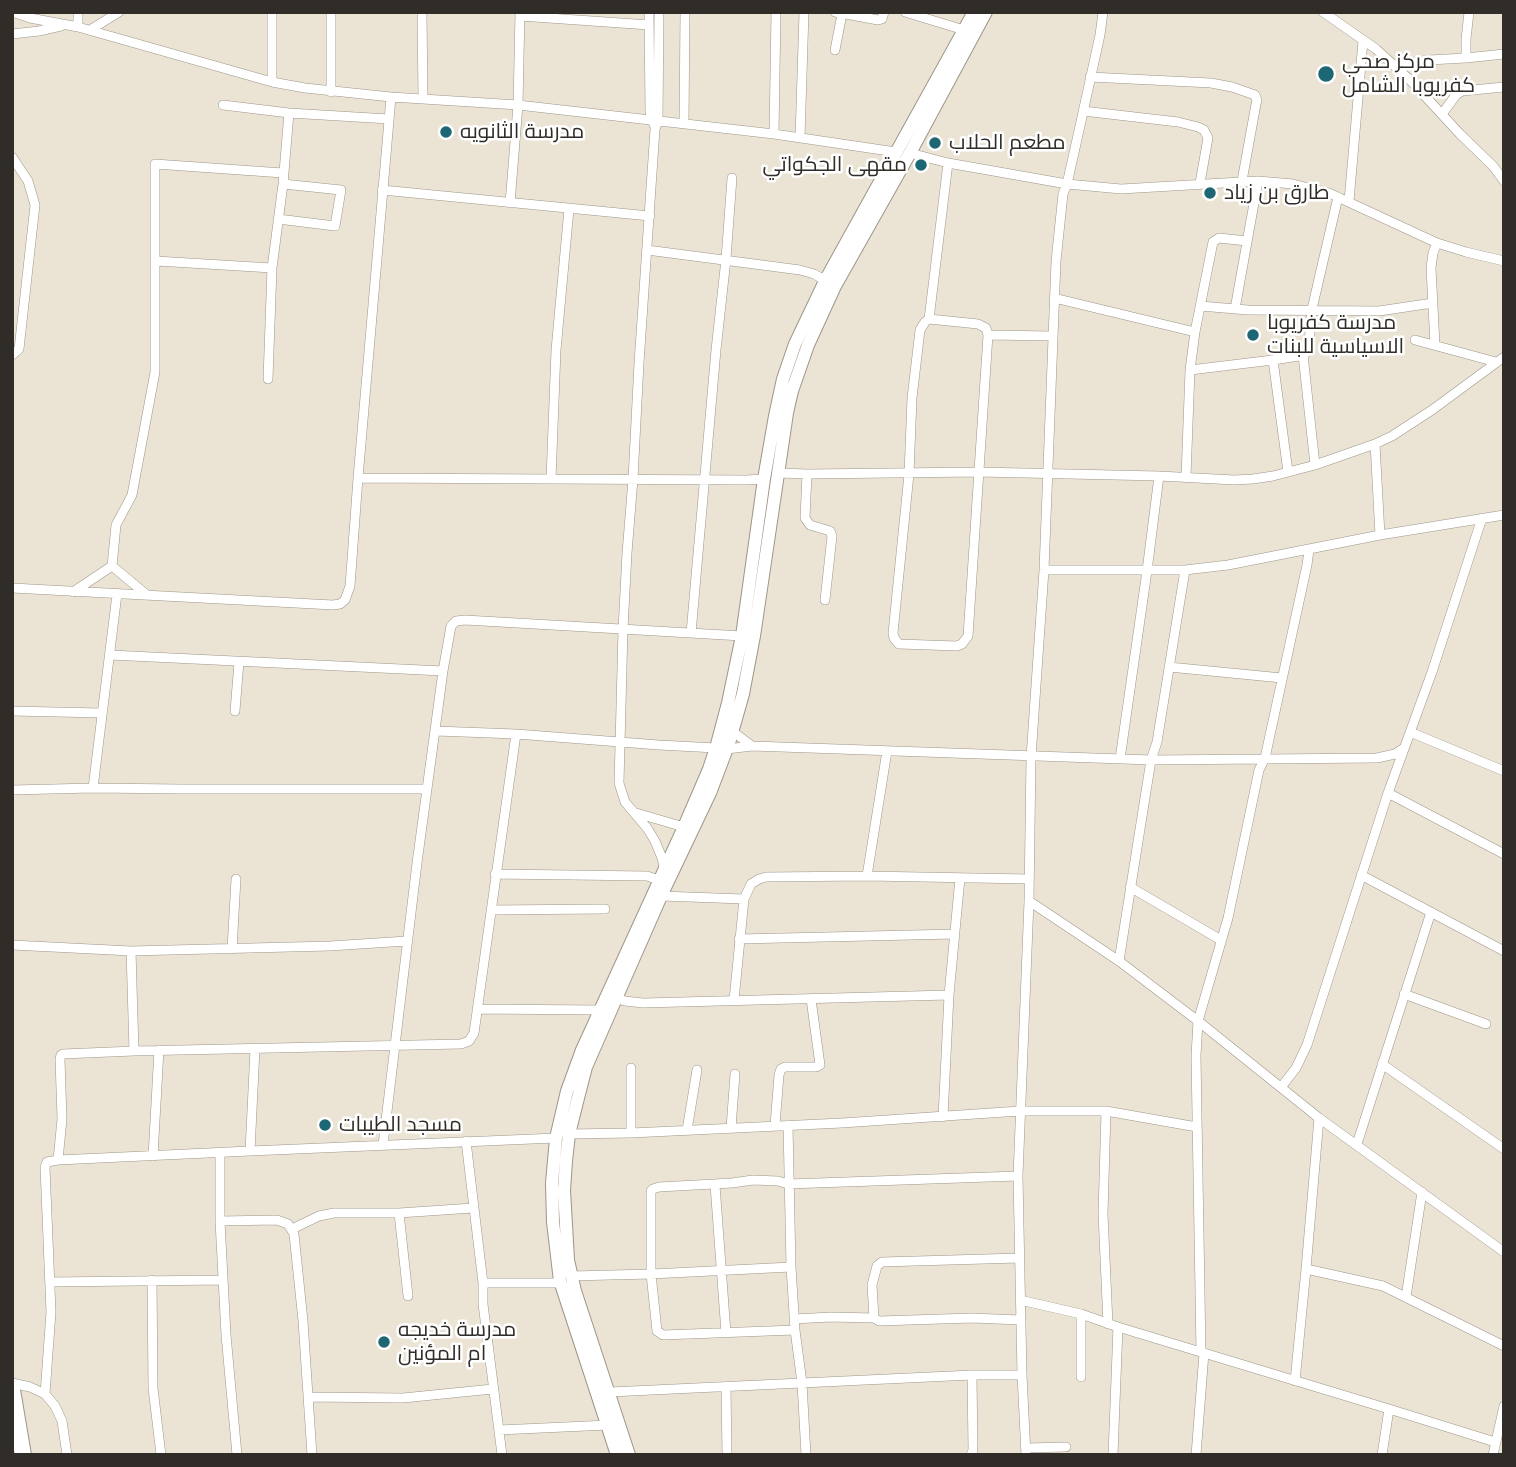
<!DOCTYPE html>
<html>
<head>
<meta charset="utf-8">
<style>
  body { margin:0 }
  #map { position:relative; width:1516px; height:1467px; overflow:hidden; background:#ebe3d4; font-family:"Roboto Serif",serif }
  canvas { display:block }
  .frame { position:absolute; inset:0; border:14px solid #302d28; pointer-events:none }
</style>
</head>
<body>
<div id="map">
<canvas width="1516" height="1467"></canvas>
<div class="frame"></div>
</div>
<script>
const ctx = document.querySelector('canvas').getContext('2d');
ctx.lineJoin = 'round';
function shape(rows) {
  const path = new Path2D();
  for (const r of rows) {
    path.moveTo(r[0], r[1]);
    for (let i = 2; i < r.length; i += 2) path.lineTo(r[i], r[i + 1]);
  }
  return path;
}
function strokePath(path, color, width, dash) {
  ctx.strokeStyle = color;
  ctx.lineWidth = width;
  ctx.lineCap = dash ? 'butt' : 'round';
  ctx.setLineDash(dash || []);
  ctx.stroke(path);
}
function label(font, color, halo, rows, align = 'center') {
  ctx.font = font + ' "Roboto Serif",Cairo,serif';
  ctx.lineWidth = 5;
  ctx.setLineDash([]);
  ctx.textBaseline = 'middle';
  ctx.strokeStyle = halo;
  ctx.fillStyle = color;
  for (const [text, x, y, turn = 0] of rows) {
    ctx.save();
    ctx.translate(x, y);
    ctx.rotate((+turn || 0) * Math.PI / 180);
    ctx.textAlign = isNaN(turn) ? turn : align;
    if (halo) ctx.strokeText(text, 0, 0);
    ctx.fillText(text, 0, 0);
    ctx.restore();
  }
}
const street = shape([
  [12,12,30,18,78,27,272,82,305,88,391,97,518,105,774,134,896,152],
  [78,12,78,27],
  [272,12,272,82],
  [422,12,423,99],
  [649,12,650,112,654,125],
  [659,12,658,121,655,129,639,363,633,479,627,553,623,629,619,783,625,802,647,828,655,841,662,858,664,866,663,870],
  [835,12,878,20,882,19,884,12],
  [905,12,964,30],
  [1323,12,1376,49,1411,81,1460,134,1493,166,1504,181],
  [520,16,649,25],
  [90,30,119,12],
  [12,34,39,31,61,26],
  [835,50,842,14],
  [1466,58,1466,39,1469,12],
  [1394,65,1429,60,1466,58,1504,54],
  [1090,77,1211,83,1232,87,1255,95,1257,100,1256,104,1242,181],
  [331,92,331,12],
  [223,105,289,113,389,119],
  [1083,111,1178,122,1198,127,1204,130,1208,138,1200,183],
  [1442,114,1456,95,1462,91,1504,87],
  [684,123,685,12],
  [774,134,776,12],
  [800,138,804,12],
  [910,153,948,163,1067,184,1121,189,1258,181,1293,184,1329,193,1437,243,1466,252,1504,261],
  [12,157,28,181,35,205,19,349,12,355],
  [382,190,650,216],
  [1349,201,1363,41],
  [510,203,518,105,520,12],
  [278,219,335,226,341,190,283,184],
  [647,250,800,270,814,274,830,283],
  [156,261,272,268],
  [1054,298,1195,332],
  [1200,306,1248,310,1379,311,1433,303],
  [1235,309,1258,181],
  [929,319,978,324,986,328,988,335,968,636,962,644,957,646,899,644,894,638,893,633,909,474,912,398,920,330,925,322,929,319,948,163],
  [988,335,1053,336],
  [1415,340,1496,362],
  [1435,345,1431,268,1433,253,1437,243],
  [1303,355,1315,465],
  [1273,360,1288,472],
  [1190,370,1273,360,1299,356,1306,353,1309,343,1312,309,1338,197],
  [268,379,272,268,283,184,289,113],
  [1375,444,1380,535],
  [778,473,807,474,979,472,1159,476,1234,480,1253,479,1273,476,1315,465,1375,444,1392,436,1432,410,1504,357],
  [807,474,805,518,810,525,830,531,832,536,825,600],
  [1186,477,1190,370,1195,332,1213,242,1219,238,1247,241],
  [358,478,746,480,764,479],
  [551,479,556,350,569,209],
  [1044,570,1185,570,1228,565,1380,535,1504,515],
  [12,588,333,605,340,604,345,600,350,586,358,478,391,97],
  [73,592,112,566],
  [147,595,112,566,116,525,132,495,155,372,155,164,283,173],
  [691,633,716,350,726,259,732,178],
  [110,655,443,671],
  [1169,667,1282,678],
  [12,711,101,713],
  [235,711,239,662],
  [436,731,516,734,659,745,716,748],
  [732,731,752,746],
  [1410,732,1504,771],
  [727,749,752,746,1151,760,1377,758,1395,754,1404,748],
  [1120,759,1147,571,1159,476],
  [93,788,117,594],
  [12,790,93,788,181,789,427,789],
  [1388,793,1504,854],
  [636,813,684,827],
  [495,874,647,876,659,880],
  [1361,875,1504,951],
  [867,876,887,751],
  [1130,887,1221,940],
  [661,896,744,899],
  [1029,901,1119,961,1198,1021,1319,1118,1504,1252],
  [491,910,605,909],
  [739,939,955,934],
  [12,945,131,951,330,946,407,941],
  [232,949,236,879],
  [131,951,134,1051],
  [1119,961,1151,760,1157,742,1185,570],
  [1404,994,1486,1024],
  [616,998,625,1001,643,1003,949,995],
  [734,1000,744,899,751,884,759,879,766,877,867,876,1029,879],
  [477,1009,600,1010],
  [1382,1064,1504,1149],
  [1282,1086,1296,1068,1307,1045,1388,793,1432,672,1482,518],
  [1106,1111,1103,1214,1108,1324],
  [943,1117,949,995,960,878],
  [775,1125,779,1075,781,1069,785,1067,816,1067,820,1065,811,999],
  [788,1125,791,1267,795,1330,802,1383,806,1455],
  [731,1128,735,1074],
  [687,1130,697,1070],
  [631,1133,631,1068],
  [569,1134,631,1133,842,1123,1020,1111,1106,1111,1197,1127],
  [466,1141,483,1283,483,1304,502,1455],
  [1357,1144,1431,912],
  [383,1145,417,863,443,671,451,626,456,621,465,620,742,636],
  [250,1151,255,1049],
  [220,1153,220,1221,226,1335,237,1455],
  [153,1156,159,1050],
  [58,1160,62,1119,60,1059,61,1055,63,1054,134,1051,461,1044,469,1041,474,1033,516,734],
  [715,1185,726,1333],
  [399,1213,408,1296],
  [220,1221,277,1220,288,1224,294,1234,303,1321,312,1455],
  [292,1229,319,1216,334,1213,399,1213,473,1208],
  [1019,1258,882,1262,877,1266,872,1285,874,1318,879,1321,972,1318,1020,1320],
  [1306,1269,1383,1286,1504,1346],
  [571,1276,651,1274,791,1267],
  [152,1280,153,1388,161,1455],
  [50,1282,223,1280],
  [483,1283,555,1283,560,1281],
  [1406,1297,1422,1192],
  [1020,1300,1081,1314,1118,1327,1389,1409,1382,1455],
  [794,1319,831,1317,874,1318],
  [795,1330,663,1335,657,1331,651,1274,651,1191,653,1189,659,1187,732,1183,753,1180,778,1181,788,1184,1018,1176],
  [1201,1352,1196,1056,1198,1021,1228,918,1259,770,1265,758,1307,565,1309,550],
  [1081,1377,1081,1314],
  [1295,1381,1306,1269,1319,1118],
  [12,1383,30,1387,45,1394,55,1406,62,1421,67,1455],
  [726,1386,727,1455],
  [610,1392,972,1375,1022,1375],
  [45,1394,51,1312,45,1167,47,1162,58,1160,250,1151,556,1138],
  [309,1397,403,1398,493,1389],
  [1389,1409,1495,1442],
  [499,1430,608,1425],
  [1026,1448,1066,1447],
  [971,1455,973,1450,972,1375],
  [1026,1455,1022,1375,1018,1176,1029,901,1031,757,1044,570,1056,261,1063,194,1067,184,1080,126,1100,35,1103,12],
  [1113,1455,1118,1327],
  [1196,1455,1204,1353],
  [1493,1455,1504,1406]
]);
const secondary = shape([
  [617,1455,560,1281,553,1222,552,1183,556,1138,567,1091,582,1050,684,827,709,769,716,748,728,703,742,636,764,479,775,416,783,379,795,344,825,281,974,12],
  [629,1455,575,1291,568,1260,564,1190,566,1161,569,1134,577,1102,586,1067,661,896,710,793,729,743,743,694,754,636,787,413,792,391,808,345,835,286,910,153,986,12]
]);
const highway = shape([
  [12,1390,23,1455]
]);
strokePath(street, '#9d9688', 10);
strokePath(secondary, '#9d9688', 14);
strokePath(highway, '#9d9688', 18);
strokePath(street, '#fff', 9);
strokePath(secondary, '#fff', 12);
strokePath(highway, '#fff', 16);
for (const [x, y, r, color] of [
  [1326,74,9,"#1d6673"],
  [446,132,7,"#1d6673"],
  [935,143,7,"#1d6673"],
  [921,165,7,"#1d6673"],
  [1210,193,7,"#1d6673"],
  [1253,335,7,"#1d6673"],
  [325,1125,7,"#1d6673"],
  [384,1342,7,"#1d6673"]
]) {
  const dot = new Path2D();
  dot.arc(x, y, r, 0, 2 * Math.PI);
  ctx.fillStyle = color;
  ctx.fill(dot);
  strokePath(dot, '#fff', 2.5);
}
label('21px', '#302d28', '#fff', [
  ["مركز صحي",1342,62],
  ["كفريوبا الشامل",1342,86],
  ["مدرسة الثانويه",460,132],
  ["مطعم الحلاب",949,143],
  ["مقهى الجكواتي",907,165,"right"],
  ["طارق بن زياد",1224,193],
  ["مدرسة كفريوبا",1267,323],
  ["الاسياسية للبنات",1267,347],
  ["مسجد الطيبات",339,1125],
  ["مدرسة خديجه",398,1330],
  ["ام المؤنين",398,1354]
], 'left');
</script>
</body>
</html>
